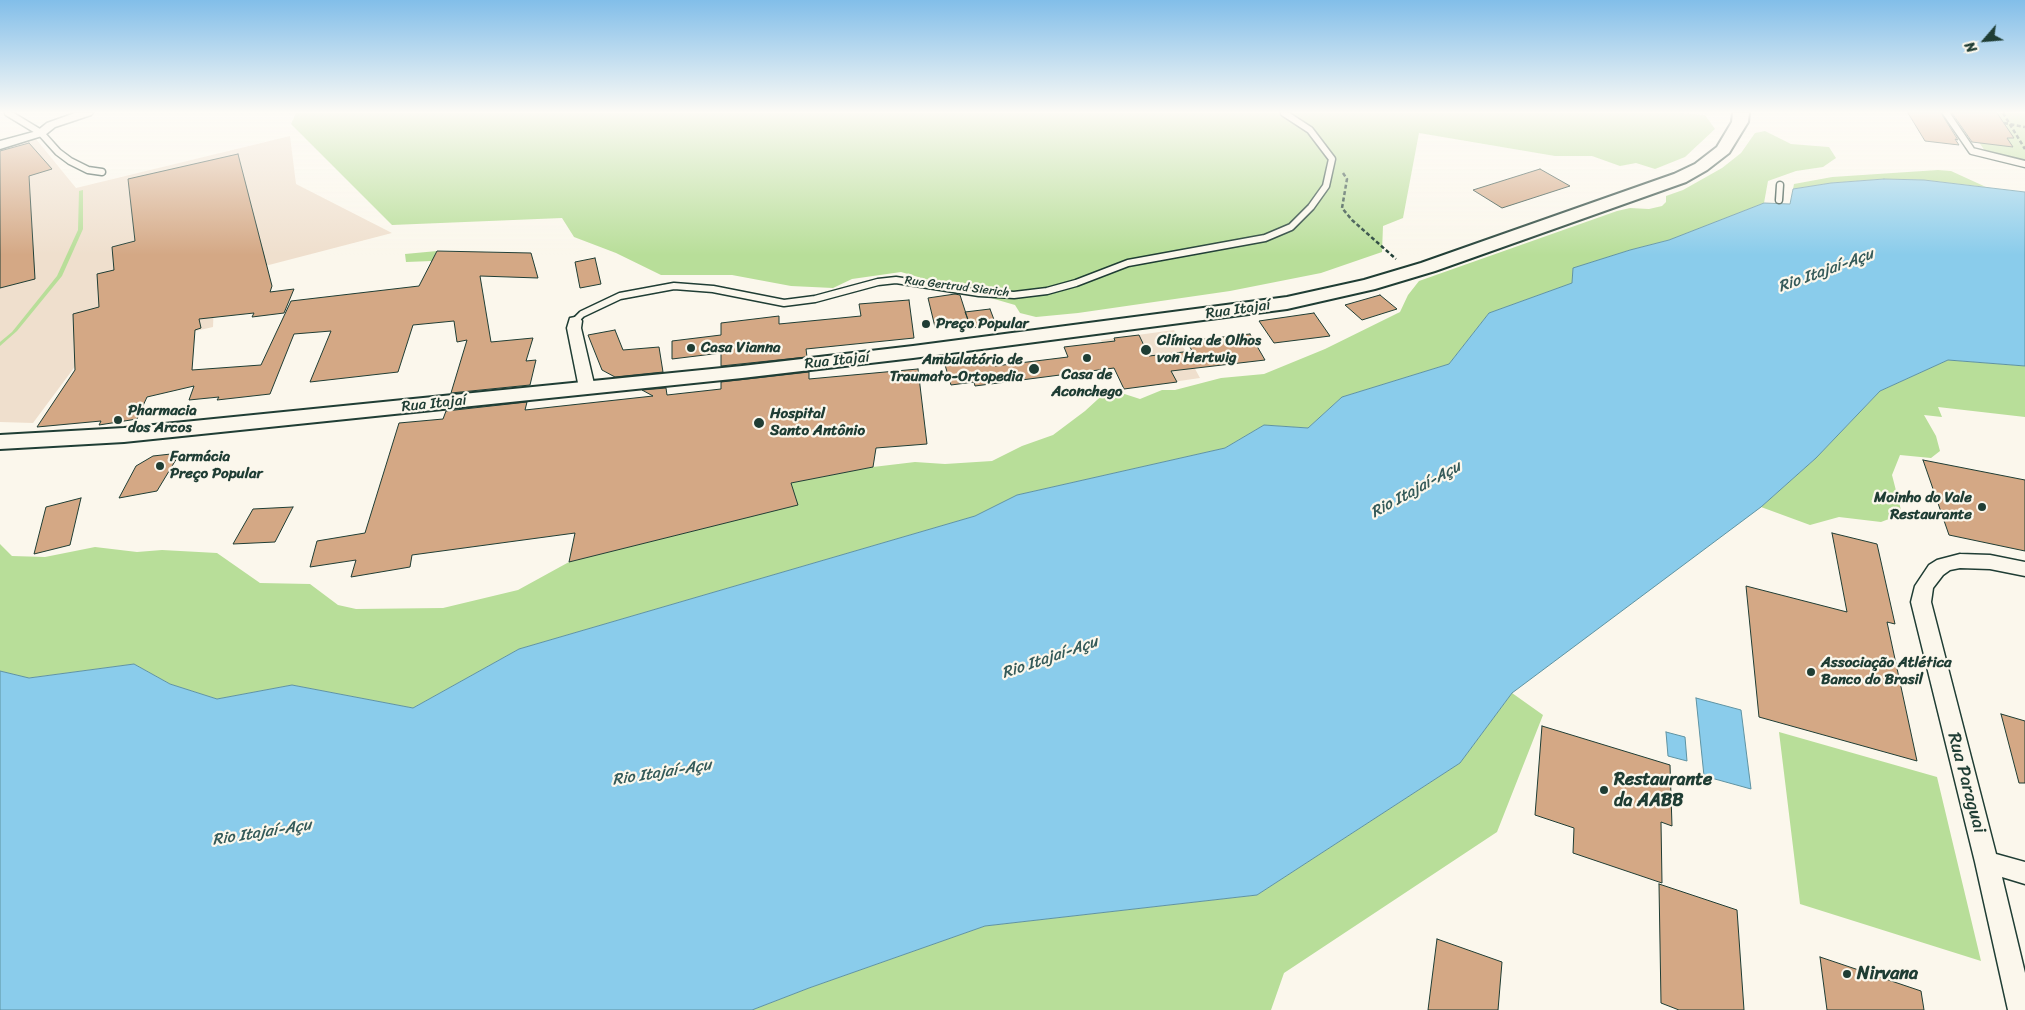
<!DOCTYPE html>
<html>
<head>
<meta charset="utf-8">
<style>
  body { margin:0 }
  #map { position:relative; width:2025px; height:1010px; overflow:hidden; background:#fbf7ec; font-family:Sriracha,sans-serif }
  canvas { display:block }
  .north { position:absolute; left:1960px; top:15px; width:50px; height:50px; -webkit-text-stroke:4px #fbf7ec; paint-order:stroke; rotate:243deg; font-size:14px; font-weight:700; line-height:20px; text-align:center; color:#1f3d34 }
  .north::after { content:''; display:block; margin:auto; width:18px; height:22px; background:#1f3d34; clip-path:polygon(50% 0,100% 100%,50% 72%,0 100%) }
</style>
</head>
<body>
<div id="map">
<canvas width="2025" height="1010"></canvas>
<div class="north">N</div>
</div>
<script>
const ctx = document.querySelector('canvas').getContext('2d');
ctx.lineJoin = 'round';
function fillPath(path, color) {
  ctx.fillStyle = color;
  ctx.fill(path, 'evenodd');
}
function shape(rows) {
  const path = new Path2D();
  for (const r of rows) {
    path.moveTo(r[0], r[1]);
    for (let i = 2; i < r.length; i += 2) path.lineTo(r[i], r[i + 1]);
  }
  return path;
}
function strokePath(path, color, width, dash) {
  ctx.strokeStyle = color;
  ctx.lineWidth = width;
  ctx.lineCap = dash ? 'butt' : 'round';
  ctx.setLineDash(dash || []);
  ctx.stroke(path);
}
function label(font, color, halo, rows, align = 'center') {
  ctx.font = font + ' Sriracha,sans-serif';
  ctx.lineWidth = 4.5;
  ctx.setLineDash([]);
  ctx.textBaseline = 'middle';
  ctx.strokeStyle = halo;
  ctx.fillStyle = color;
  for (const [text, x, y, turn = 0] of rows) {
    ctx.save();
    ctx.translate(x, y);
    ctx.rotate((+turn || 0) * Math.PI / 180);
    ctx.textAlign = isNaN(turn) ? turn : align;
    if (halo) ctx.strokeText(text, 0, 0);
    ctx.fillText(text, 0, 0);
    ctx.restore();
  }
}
fillPath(shape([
  [290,136,296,184,392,233,215,279,213,327,82,357,33,423,0,422,0,149,36,139,76,188],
  [1174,330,1200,378,1124,389,1101,340]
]), '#efdfcd');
fillPath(shape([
  [296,113,1681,113,1705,115,1715,129,1685,157,1655,169,1636,163,1620,166,1592,156,1555,156,1419,133,1403,218,1383,226,1382,252,1321,273,1230,291,1078,313,1036,317,1020,313,1015,305,901,272,852,279,833,288,791,286,732,275,661,275,616,253,574,237,562,218,392,225,291,124],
  [1959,113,2025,113,2025,162,1987,154],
  [1765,131,1791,144,1829,147,1836,158,1823,167,1796,171,1768,181,1764,203,1669,240,1630,250,1573,268,1572,283,1489,313,1449,364,1342,397,1308,428,1264,425,1225,448,1017,495,975,516,519,649,413,708,292,685,217,699,170,684,134,664,28,678,0,671,0,544,12,556,45,557,95,547,137,552,162,550,217,553,260,583,310,584,338,605,356,609,443,608,518,590,569,562,797,505,791,483,873,467,915,462,945,464,992,461,1022,446,1053,435,1085,411,1109,389,1140,399,1162,390,1175,390,1221,378,1264,374,1325,349,1400,312,1408,295,1419,281,1617,211,1630,208,1649,209,1662,206,1666,202,1666,196,1683,190,1722,168,1741,153,1755,133],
  [1938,170,1951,171,1986,187,1924,180,1884,179,1831,183,1793,189,1794,184,1832,177],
  [83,190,83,229,62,276,17,331,0,346,0,342,12,332,57,276,78,230,79,191],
  [437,251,432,261,406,262,405,254],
  [1948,360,2025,366,2025,417,1938,407,1942,417,1924,415,1936,436,1940,451,1931,458,1900,455,1892,475,1902,514,1881,522,1839,517,1810,525,1761,507,1816,458,1880,391],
  [1512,693,1543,715,1497,832,1284,973,1271,1010,752,1010,809,988,985,926,1257,895,1460,763],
  [1779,732,1937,777,1981,961,1800,904]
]), '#b8de99');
const water = shape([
  [1884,179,1924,180,2025,192,2025,366,1948,360,1880,391,1816,458,1761,507,1512,693,1460,763,1257,895,985,926,809,988,752,1010,0,1010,0,671,29,678,134,664,170,684,217,699,292,685,413,708,519,649,975,516,1017,495,1225,448,1264,425,1308,428,1342,397,1449,364,1489,313,1572,283,1573,268,1630,250,1669,240,1764,203,1790,204,1793,189,1831,183,1884,179],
  [1696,698,1741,710,1751,789,1704,776,1696,698],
  [1666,732,1685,737,1687,761,1668,756,1666,732]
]);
fillPath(water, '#8acceb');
strokePath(water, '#5f93a2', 1);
const building = shape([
  [1908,113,1941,113,1958,140,1955,139,1959,145,1925,141,1908,113],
  [1952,113,1997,113,2014,138,2007,138,2013,147,1972,142,1952,113],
  [29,143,52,169,29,176,35,279,0,288,0,151,29,143],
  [238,154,272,286,270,292,294,289,284,313,252,317,254,313,199,319,201,328,195,330,192,370,261,365,291,301,419,286,437,251,531,253,538,278,480,276,491,342,533,338,526,361,536,360,530,385,451,393,467,340,457,342,454,321,413,325,398,372,310,382,331,331,294,334,270,394,217,400,219,397,189,400,194,386,147,397,137,419,99,425,101,421,37,427,75,370,73,314,99,307,97,274,114,270,112,247,135,241,128,179,238,154],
  [1540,169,1570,186,1502,208,1473,190,1540,169],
  [595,258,601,284,580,288,575,262,595,258],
  [955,294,960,295,969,323,935,327,928,298,955,294],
  [1380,295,1397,309,1362,320,1345,305,1380,295],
  [909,300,914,338,806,349,807,357,721,366,721,353,672,359,672,341,721,335,721,323,779,316,779,324,861,316,859,304,909,300],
  [990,309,996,325,971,328,965,312,990,309],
  [1314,313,1330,336,1274,343,1259,321,1314,313],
  [615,330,623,350,659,347,663,372,615,377,602,370,588,335,615,330],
  [1250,334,1265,360,1171,371,1177,382,1124,389,1114,368,975,386,974,382,951,385,945,365,967,363,968,365,994,362,995,366,1068,357,1064,347,1115,341,1114,338,1139,335,1149,356,1192,351,1187,341,1250,334],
  [918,369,927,444,876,448,873,467,791,483,798,505,569,562,575,533,412,555,410,567,351,577,356,560,310,567,317,541,365,533,399,423,443,419,446,411,527,402,525,410,653,396,642,390,666,388,667,395,721,389,721,382,809,372,809,379,918,369],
  [180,453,157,491,119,498,136,466,153,456,180,453],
  [1923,460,2025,480,2025,551,1949,535,1923,460],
  [81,498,70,545,34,554,46,507,81,498],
  [293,507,275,542,233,544,253,509,293,507],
  [1832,533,1877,544,1895,624,1887,622,1917,761,1759,717,1746,586,1847,612,1832,533],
  [2001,714,2025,721,2025,783,2019,783,2001,714],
  [1542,726,1670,765,1672,826,1661,822,1662,883,1573,853,1574,828,1535,815,1542,726],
  [1659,884,1737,910,1744,1010,1679,1010,1661,1003,1659,884],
  [1437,939,1502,962,1498,1010,1428,1010,1437,939],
  [1820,957,1921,991,1924,1010,1827,1010,1820,957]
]);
fillPath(building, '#d4a885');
strokePath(building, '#1f3d34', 1);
const lane = shape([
  [8,113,41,133,58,152,70,161,88,170,102,172],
  [1946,113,1972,151,2025,164],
  [1779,200,1780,185],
  [575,321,582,314,620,296,674,286,713,289,784,303,815,299,878,282,896,280,979,293,1014,295,1047,291,1076,283,1128,263,1265,238,1291,227,1311,207,1326,186,1332,159,1310,130,1284,113]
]);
const street = shape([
  [75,113,93,113,91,115,55,127,45,135,0,149,0,141,37,131,47,123,75,113],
  [575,317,580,318,582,321,581,328,595,388,593,391,587,393,581,391,579,388,567,328,570,318,575,317],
  [1960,554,1990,555,2025,562,2025,576,1990,569,1960,568,1950,570,1943,575,1933,588,1931,602,1996,854,2025,862,2025,884,2002,877,2025,973,2025,1010,2008,1010,1975,862,1911,602,1915,586,1929,565,1937,560,1960,554]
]);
const secondary = shape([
  [1733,113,1749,113,1748,122,1729,153,1707,170,1686,182,1435,271,1375,289,1287,309,913,358,742,378,124,442,0,449,0,435,124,428,742,366,913,346,1287,297,1364,280,1421,263,1674,174,1695,164,1717,147,1732,122,1733,113]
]);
strokePath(lane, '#1f3d34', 9);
strokePath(street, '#1f3d34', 3);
strokePath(secondary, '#1f3d34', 4);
strokePath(shape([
  [2003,113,2025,149],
  [2004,123,2025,127],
  [1343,173,1347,179,1342,208,1352,220,1396,259]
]), '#1f3d34', 2.5, [4, 2.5]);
strokePath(lane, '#fbf7ec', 6);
fillPath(street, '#fbf7ec');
fillPath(secondary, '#fbf7ec');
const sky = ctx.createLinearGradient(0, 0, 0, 255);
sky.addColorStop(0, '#82bee9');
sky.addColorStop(0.44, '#fdfbf6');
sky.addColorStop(1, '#fdfbf600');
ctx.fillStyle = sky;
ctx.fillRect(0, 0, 2025, 255);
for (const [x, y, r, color] of [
  [926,324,5,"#1f3d34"],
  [691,348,5,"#1f3d34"],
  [1146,350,6,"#1f3d34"],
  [1087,358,5,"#1f3d34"],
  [1034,369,6,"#1f3d34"],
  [118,420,5,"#1f3d34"],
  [759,423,6,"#1f3d34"],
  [160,466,5,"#1f3d34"],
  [1982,507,5,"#1f3d34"],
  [1811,672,5,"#1f3d34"],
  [1604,790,5,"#1f3d34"],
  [1847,974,5,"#1f3d34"]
]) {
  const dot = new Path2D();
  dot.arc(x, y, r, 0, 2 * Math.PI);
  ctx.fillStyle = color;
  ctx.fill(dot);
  strokePath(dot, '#fbf7ec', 2);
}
label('12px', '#1f3d34', '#fbf7ec', [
  ["Rua Gertrud Sierich",957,287,7]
]);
label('15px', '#1f3d34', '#fbf7ec', [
  ["Rua Itajaí",1238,310,-8],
  ["Rua Itajaí",837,361,-6],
  ["Rua Itajaí",434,404,-6]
]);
label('bold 15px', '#1f3d34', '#fbf7ec', [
  ["Preço Popular",936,324],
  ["Clínica de Olhos",1157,341],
  ["von Hertwig",1157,358],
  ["Casa Vianna",701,348],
  ["Ambulatório de",1023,360,"right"],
  ["Traumato-Ortopedia",1023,377,"right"],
  ["Casa de",1087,375,"center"],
  ["Aconchego",1087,392,"center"],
  ["Pharmacia",128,411],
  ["dos Arcos",128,428],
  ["Hospital",770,414],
  ["Santo Antônio",770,431],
  ["Farmácia",170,457],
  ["Preço Popular",170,474],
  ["Moinho do Vale",1972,498,"right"],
  ["Restaurante",1972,515,"right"],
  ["Associação Atlética",1821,663],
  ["Banco do Brasil",1821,680]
], 'left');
label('italic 16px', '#345a59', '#fbf7ec', [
  ["Rio Itajaí-Açu",1826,271,-20],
  ["Rio Itajaí-Açu",1416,490,-29],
  ["Rio Itajaí-Açu",1050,658,-19],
  ["Rio Itajaí-Açu",662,773,-9],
  ["Rio Itajaí-Açu",262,833,-9]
]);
label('bold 18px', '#1f3d34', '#fbf7ec', [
  ["Restaurante",1614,780],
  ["da AABB",1614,801],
  ["Nirvana",1857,974]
], 'left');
label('18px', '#1f3d34', '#fbf7ec', [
  ["Rua Paraguai",1966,783,75]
]);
</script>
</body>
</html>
